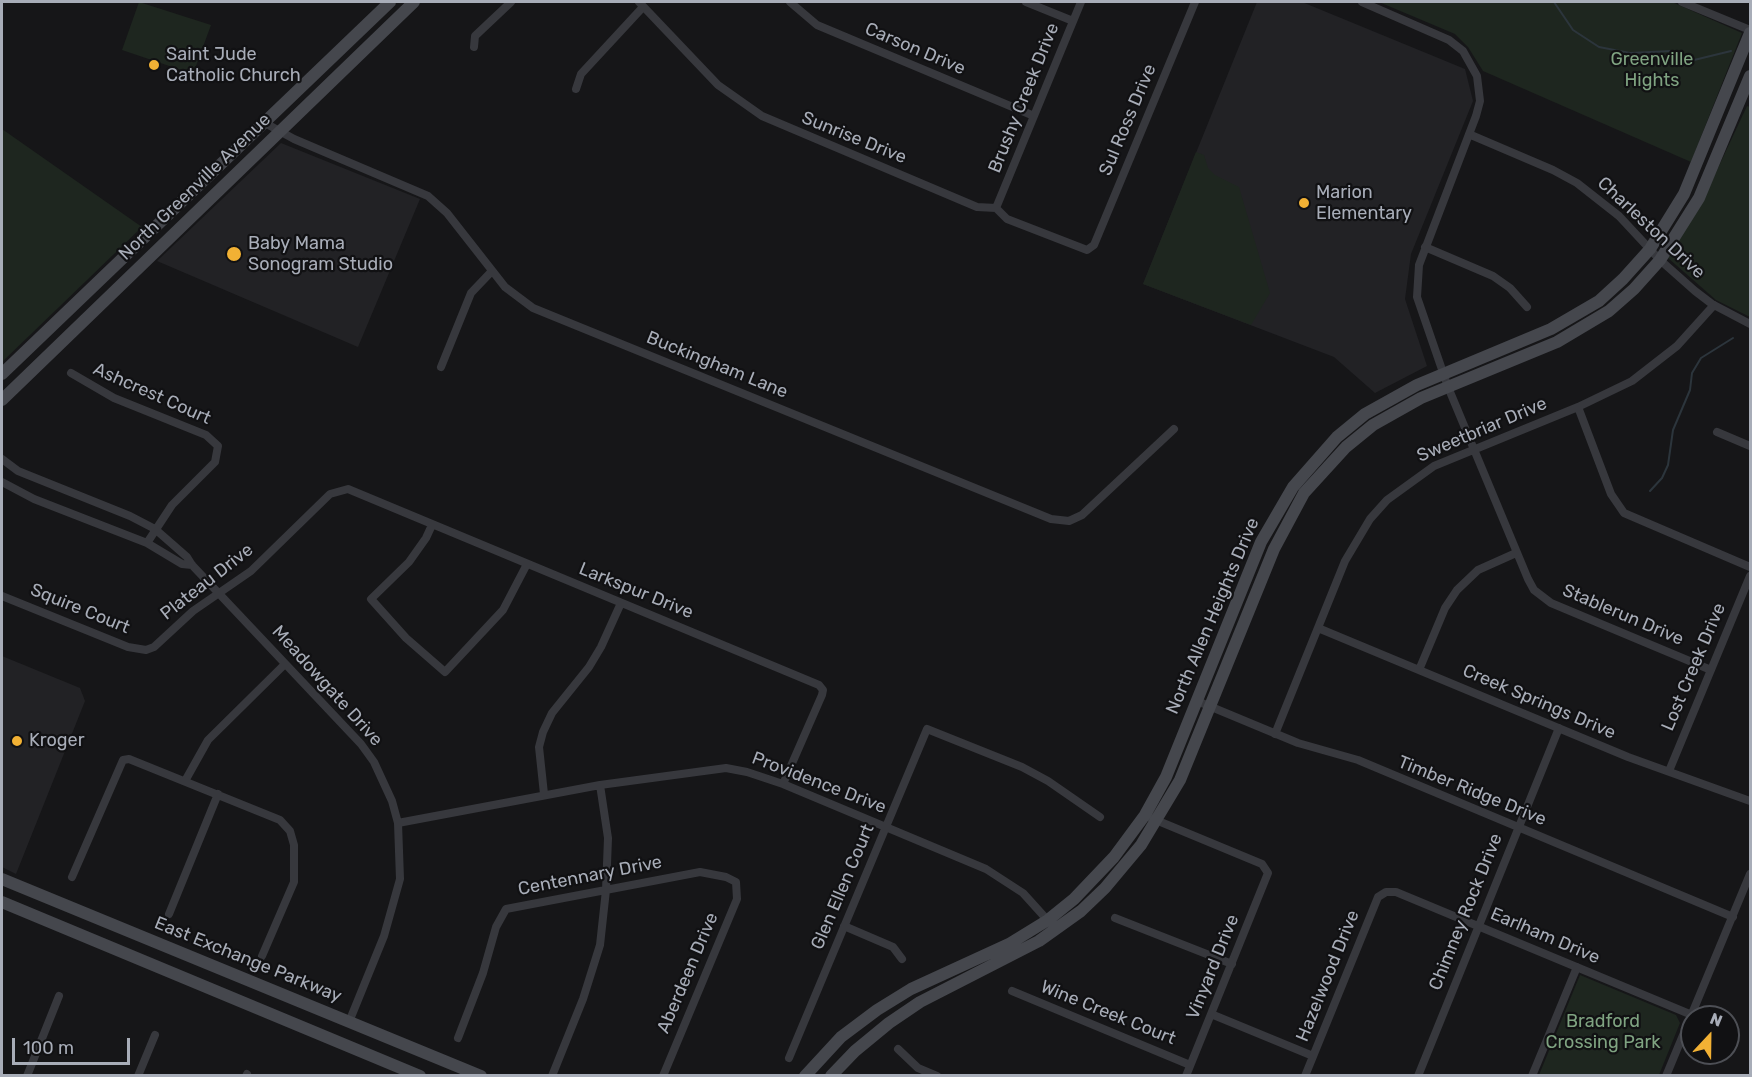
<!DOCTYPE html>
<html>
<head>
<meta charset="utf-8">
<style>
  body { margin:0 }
  #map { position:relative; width:1752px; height:1077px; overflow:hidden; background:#161618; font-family:Rubik,sans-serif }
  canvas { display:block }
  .frame { position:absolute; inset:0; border:3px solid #a8adb8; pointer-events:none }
  .north { position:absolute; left:1680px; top:1005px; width:60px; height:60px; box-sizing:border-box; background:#111113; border:2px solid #4d4f55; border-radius:50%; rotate:22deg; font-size:16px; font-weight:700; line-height:24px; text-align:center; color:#a8adb8 }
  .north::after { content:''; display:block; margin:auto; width:21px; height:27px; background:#f2b134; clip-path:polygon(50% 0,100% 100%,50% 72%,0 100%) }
  .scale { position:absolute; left:12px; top:1038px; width:118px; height:27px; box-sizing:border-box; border:3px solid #a8adb8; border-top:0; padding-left:8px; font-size:18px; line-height:21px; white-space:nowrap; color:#a8adb8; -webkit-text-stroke:4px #111113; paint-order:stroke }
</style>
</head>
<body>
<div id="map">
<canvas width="1752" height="1077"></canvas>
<div class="frame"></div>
<div class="north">N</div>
<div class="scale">100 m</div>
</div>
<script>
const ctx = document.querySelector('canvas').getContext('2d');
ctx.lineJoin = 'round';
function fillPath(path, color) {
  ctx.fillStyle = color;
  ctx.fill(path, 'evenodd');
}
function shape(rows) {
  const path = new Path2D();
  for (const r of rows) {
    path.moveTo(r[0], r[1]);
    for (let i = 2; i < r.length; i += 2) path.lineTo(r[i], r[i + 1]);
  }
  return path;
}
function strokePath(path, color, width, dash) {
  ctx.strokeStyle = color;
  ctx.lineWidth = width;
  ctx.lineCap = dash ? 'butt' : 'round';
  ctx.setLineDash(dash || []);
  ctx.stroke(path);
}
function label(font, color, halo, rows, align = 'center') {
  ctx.font = font + ' Rubik,sans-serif';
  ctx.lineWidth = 4.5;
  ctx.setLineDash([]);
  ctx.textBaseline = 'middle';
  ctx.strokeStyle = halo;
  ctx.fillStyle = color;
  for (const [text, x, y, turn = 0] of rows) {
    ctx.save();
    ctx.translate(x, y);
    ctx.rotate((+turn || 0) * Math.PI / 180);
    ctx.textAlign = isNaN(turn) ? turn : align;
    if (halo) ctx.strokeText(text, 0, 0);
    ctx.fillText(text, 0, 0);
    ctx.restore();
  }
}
fillPath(shape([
  [1257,2,1302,2,1465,69,1473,101,1411,254,1405,299,1427,366,1375,393,1334,357,1143,284],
  [281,143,420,199,358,347,157,261],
  [2,656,80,688,85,701,16,874,2,867]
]), '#222225');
fillPath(shape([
  [139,2,211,25,193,74,122,50],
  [1379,2,1672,2,1742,33,1691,162,1483,71,1468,47,1455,34],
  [1747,106,1750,107,1750,317,1716,300,1668,258,1703,200],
  [2,129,142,227,2,362],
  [1196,152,1204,155,1208,168,1215,175,1239,187,1270,293,1251,325,1143,284],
  [1580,975,1676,1015,1680,1023,1659,1075,1539,1075]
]), '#1e261f');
strokePath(shape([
  [1554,2,1573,30,1599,47,1630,53,1671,51,1690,61,1731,51],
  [1650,491,1662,478,1668,465,1673,430,1690,390,1692,373,1701,358,1733,338]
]), '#2c353c', 2);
strokePath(shape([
  [639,2,718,85,762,116,977,207,996,208,1007,219,1087,250,1094,245,1195,2],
  [790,2,817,25,1034,116],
  [1026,2,1073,21],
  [1362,2,1449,40,1463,51,1477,76,1480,101,1476,116,1419,265,1417,297,1448,387,1528,579,1534,590,1551,603,1711,670],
  [1682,2,1750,30],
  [474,47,475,36,511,2],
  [576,89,581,74,643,7],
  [265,123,294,139,428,196,447,213,505,287,533,308,1051,519,1069,521,1082,515,1174,429],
  [1471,135,1553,170,1577,183,1619,216,1660,260,1695,291,1712,304,1750,324],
  [996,208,1081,2],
  [1425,247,1493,276,1510,288,1527,307],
  [441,367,471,293,491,272],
  [71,373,114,398,206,435,218,446,215,462,172,505,147,543],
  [1578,407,1611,494,1624,513,1750,567],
  [1717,432,1750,446],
  [2,459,18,471,130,516,155,529,187,557,192,565,361,744,374,762,392,801,398,823,400,879,384,936,349,1022],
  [2,482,34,499,147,543,182,564,192,565],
  [432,525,426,538,409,562,371,599,406,638,445,672,503,610,527,564],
  [2,596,128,647,146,650,154,647,193,611,251,571,330,494,348,489,819,685,823,690,822,695,783,784],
  [1318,628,1628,757,1750,801],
  [1419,670,1445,608,1457,590,1478,570,1516,553],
  [1197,701,1298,743,1358,760,1733,917],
  [1275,734,1345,561,1370,519,1387,500,1434,466,1578,407,1632,381,1677,346,1714,305],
  [1669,771,1750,576],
  [185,781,208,740,285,664],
  [544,794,539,747,543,732,552,713,589,667,601,647,621,603],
  [1151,818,1262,864,1268,873,1186,1076],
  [398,823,600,785,726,768,747,772,783,784,986,869,1023,893,1051,924],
  [72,877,123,760,129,759,280,820,290,831,294,845,294,882,262,956],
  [169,914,218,794],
  [1115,918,1232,964],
  [844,926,893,947,902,959],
  [1012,991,1190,1065],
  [1211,1014,1313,1056],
  [458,1038,483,973,496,927,506,909,700,872,726,877,736,882,737,899,663,1076],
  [898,1049,918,1068,937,1076],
  [789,1058,927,729,1022,767,1048,781,1100,817],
  [27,1076,59,996],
  [138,1076,155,1035],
  [246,1076,247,1074],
  [552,1076,583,999,600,945,606,890,608,838,600,785],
  [1305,1076,1378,897,1386,892,1396,892,1692,1015],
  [1418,1076,1559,728],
  [1532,1076,1577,967],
  [1666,1076,1750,874]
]), '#37383d', 8);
strokePath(shape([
  [2,374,390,2],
  [2,400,414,2],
  [2,879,481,1076],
  [2,902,420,1076],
  [805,1076,841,1037,877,1010,911,989,1009,944,1048,920,1074,899,1114,857,1145,815,1166,777,1261,542,1293,487,1337,437,1365,414,1417,385,1551,329,1599,301,1623,279,1650,249,1684,194,1750,33],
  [831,1076,855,1051,889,1023,920,1002,1039,941,1081,911,1105,888,1141,845,1180,780,1274,549,1304,493,1346,447,1373,425,1421,398,1557,342,1609,311,1634,289,1660,260,1699,198,1750,76]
]), '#45474d', 12);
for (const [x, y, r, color] of [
  [154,65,6,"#f2b134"],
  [1304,203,6,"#f2b134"],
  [234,254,8,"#f2b134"],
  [17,741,6,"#f2b134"]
]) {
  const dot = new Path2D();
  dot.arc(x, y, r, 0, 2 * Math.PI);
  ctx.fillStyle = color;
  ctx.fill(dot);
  strokePath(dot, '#111113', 2);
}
label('18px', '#a8adb8', '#111113', [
  ["Carson Drive",915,49,23],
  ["Brushy Creek Drive",1024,98,-68],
  ["Sul Ross Drive",1128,120,-67],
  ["Sunrise Drive",854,138,22],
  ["North Greenville Avenue",195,187,-44],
  ["Charleston Drive",1651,228,43],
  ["Buckingham Lane",717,365,22],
  ["Ashcrest Court",152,394,24],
  ["Sweetbriar Drive",1482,430,-23],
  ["Plateau Drive",207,582,-38],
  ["Larkspur Drive",636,591,22],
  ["Squire Court",80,609,22],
  ["Stablerun Drive",1623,615,23],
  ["North Allen Heights Drive",1213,616,-67],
  ["Lost Creek Drive",1694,667,-67],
  ["Meadowgate Drive",327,686,48],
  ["Creek Springs Drive",1539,702,23],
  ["Providence Drive",819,783,21],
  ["Timber Ridge Drive",1472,791,22],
  ["Centennary Drive",590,876,-11],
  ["Glen Ellen Court",843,887,-67],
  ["Chimney Rock Drive",1466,912,-68],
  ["Earlham Drive",1545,936,23],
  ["East Exchange Parkway",248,960,22],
  ["Vinyard Drive",1213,967,-68],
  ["Aberdeen Drive",688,973,-67],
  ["Hazelwood Drive",1328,976,-68],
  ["Wine Creek Court",1108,1013,22]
]);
label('18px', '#a8adb8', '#111113', [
  ["Saint Jude",166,55],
  ["Catholic Church",166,76],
  ["Marion",1316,193],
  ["Elementary",1316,214],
  ["Baby Mama",248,244],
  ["Sonogram Studio",248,265],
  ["Kroger",29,741]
], 'left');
label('18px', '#7fa381', '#111113', [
  ["Greenville",1652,60],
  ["Hights",1652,81],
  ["Bradford",1603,1022],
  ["Crossing Park",1603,1043]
]);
</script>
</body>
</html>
